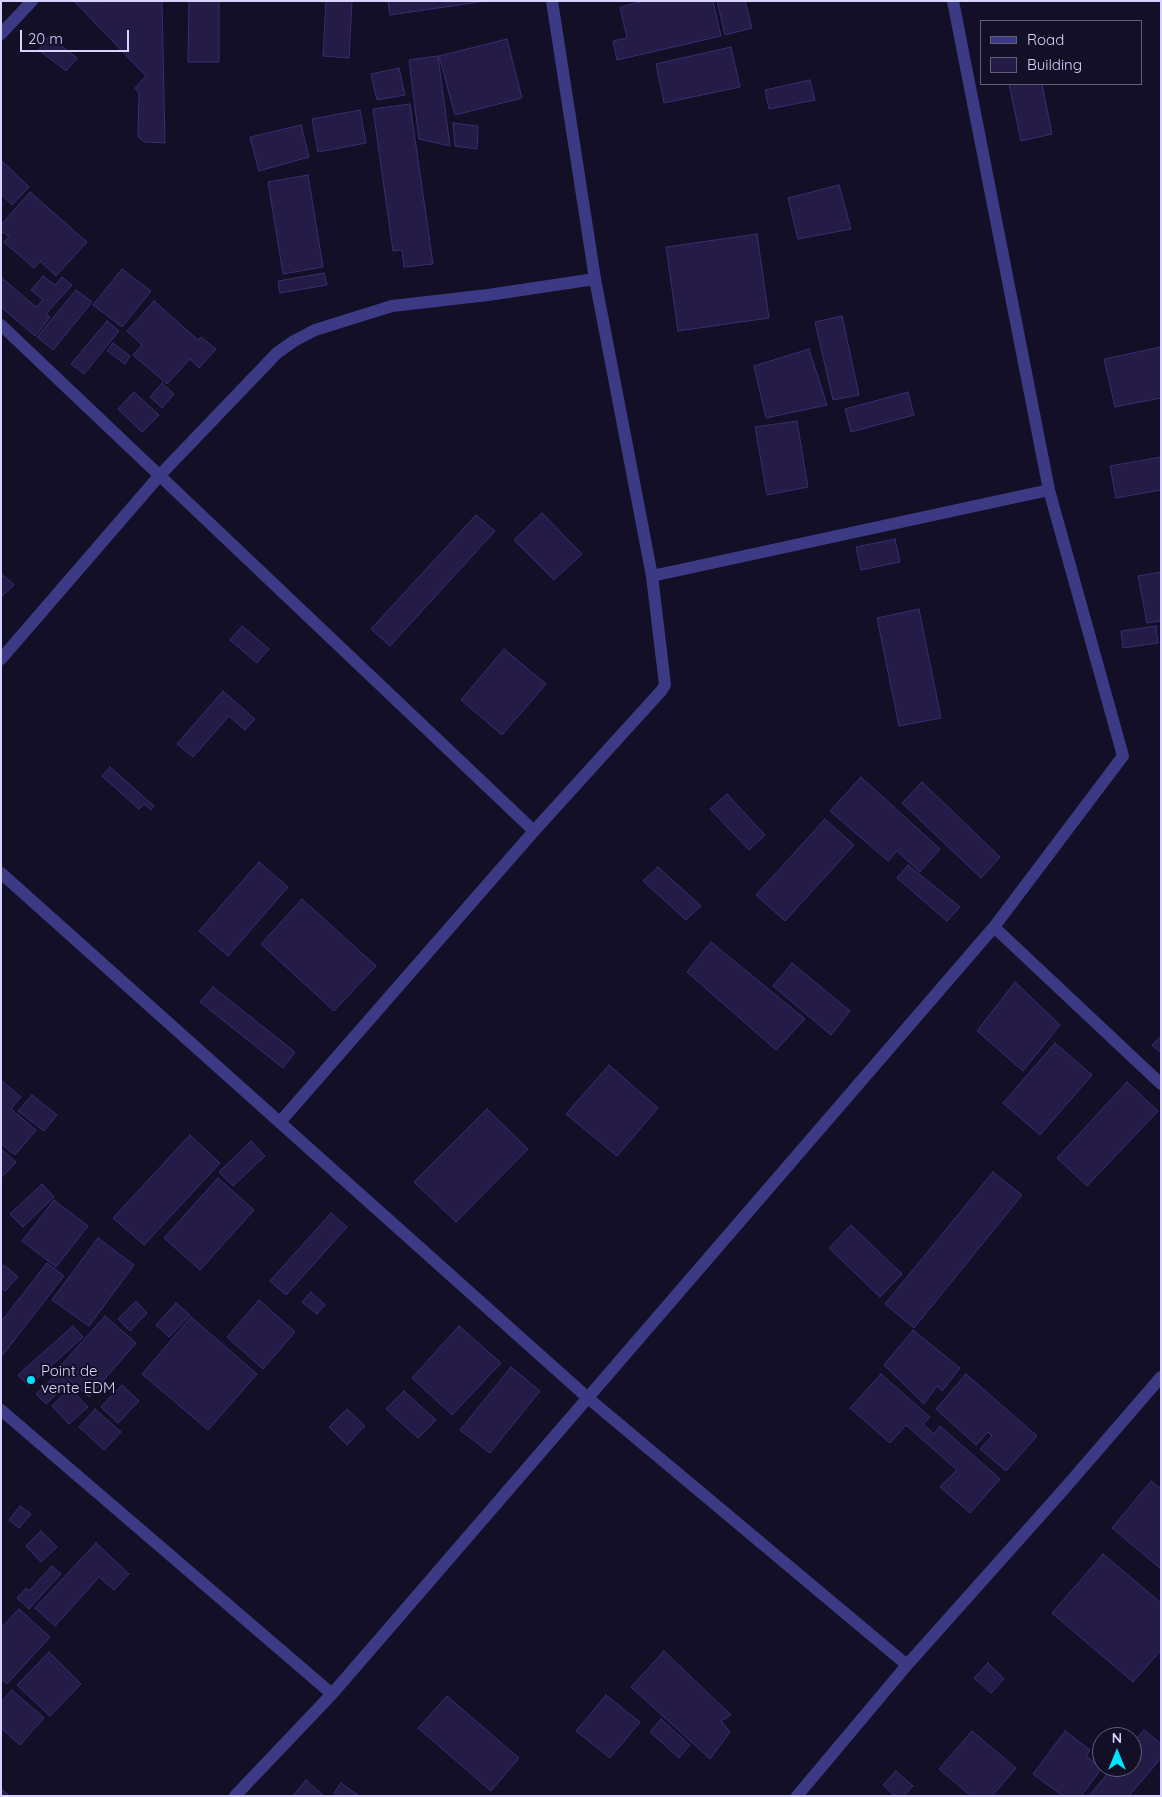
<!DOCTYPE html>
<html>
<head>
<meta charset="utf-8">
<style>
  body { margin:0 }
  #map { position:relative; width:1162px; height:1797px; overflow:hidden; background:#130f26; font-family:Quicksand,sans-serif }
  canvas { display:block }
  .frame { position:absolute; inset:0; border:2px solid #d9d4ff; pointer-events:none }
  .legend { position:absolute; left:980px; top:20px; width:162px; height:65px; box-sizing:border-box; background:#130f26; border:1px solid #625e7d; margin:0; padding:6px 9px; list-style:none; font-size:15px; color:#d9d4ff }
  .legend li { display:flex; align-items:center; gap:10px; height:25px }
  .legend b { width:25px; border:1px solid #625e7d }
  .north { position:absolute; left:1092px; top:1727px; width:50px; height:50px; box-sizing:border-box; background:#130f26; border:1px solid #625e7d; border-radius:50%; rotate:0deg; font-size:14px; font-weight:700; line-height:20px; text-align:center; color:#d9d4ff }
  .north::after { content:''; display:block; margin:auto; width:18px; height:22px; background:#00e5ff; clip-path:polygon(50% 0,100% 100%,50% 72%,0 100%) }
  .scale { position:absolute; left:20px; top:30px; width:109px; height:22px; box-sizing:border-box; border:2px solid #d9d4ff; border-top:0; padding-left:6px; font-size:15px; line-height:18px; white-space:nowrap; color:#d9d4ff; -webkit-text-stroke:4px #130f26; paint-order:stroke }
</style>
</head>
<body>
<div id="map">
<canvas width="1162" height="1797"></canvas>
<div class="frame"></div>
<ul class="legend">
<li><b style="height:6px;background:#3d3a85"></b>Road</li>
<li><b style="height:14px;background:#241b47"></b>Building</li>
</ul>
<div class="north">N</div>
<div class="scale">20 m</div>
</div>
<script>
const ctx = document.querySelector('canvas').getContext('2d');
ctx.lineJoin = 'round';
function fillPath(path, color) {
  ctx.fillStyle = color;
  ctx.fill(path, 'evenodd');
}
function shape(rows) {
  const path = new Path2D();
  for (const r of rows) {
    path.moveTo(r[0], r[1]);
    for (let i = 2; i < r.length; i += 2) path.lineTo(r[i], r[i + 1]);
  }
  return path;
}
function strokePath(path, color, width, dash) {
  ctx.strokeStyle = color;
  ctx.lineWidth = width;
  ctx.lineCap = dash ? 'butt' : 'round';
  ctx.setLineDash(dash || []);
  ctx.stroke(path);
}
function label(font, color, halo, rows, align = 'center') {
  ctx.font = font + ' Quicksand,sans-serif';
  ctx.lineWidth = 4;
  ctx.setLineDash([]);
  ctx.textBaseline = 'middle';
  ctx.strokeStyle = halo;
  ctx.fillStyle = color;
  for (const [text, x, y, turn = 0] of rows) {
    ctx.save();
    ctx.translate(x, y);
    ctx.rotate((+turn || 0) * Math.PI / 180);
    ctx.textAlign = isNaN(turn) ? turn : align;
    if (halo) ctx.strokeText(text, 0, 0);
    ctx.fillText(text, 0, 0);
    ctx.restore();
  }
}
const building = shape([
  [162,1,165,143,145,142,138,137,139,93,135,88,146,76,75,2,162,1],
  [189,1,219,1,219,62,188,62,189,1],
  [326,1,352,1,349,58,323,56,326,1],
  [388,1,486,1,390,15,388,1],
  [644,1,713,1,721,36,617,60,613,41,627,38,620,7,644,1],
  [717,1,745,1,752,28,725,35,717,1],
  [49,36,77,58,66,71,39,50,49,36],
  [507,39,522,98,455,115,439,56,507,39],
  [731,47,740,87,664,103,656,64,731,47],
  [438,56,450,146,419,139,409,60,438,56],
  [399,68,405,95,377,100,371,74,399,68],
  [810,80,815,100,769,109,765,90,810,80],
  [1009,84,1042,84,1052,134,1021,141,1009,84],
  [410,104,433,264,404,267,402,250,393,251,373,109,410,104],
  [360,110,366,143,318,152,312,119,360,110],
  [453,123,478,126,477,149,455,146,453,123],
  [301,125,309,157,259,171,250,137,301,125],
  [2,161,29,187,12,205,1,194,2,161],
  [308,175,323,267,283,274,268,182,308,175],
  [839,185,851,229,798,239,788,198,839,185],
  [30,192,87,242,56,276,40,261,34,268,4,242,9,237,3,232,1,234,1,225,30,192],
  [757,234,769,318,678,331,666,247,757,234],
  [122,269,151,291,122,327,93,305,122,269],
  [324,273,327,285,280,293,278,281,324,273],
  [43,276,55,285,62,277,72,285,46,314,50,317,35,336,1,307,1,277,36,307,43,300,31,290,43,276],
  [76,290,92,302,53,350,37,337,76,290],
  [154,301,198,340,201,337,216,349,199,368,190,359,167,384,133,355,142,345,127,331,154,301],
  [842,316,859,395,833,400,815,322,842,316],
  [107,321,119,331,84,374,71,364,107,321],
  [113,343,130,356,125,364,107,351,113,343],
  [1161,347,1161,398,1115,407,1104,359,1161,347],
  [809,349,827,405,766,418,754,366,809,349],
  [162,383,174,394,162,408,150,397,162,383],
  [134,392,159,415,142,432,118,409,134,392],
  [908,392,914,415,851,432,845,409,908,392],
  [797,421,808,487,767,495,755,427,797,421],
  [1161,457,1161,490,1116,498,1110,466,1161,457],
  [542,513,582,554,554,580,514,540,542,513],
  [476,515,495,531,390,646,371,629,476,515],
  [895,539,900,562,861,570,856,547,895,539],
  [1161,572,1161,621,1147,623,1138,576,1161,572],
  [1,573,14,585,1,597,1,573],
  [919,609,941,718,899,726,877,618,919,609],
  [242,626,269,649,257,663,230,640,242,626],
  [1156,626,1158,643,1123,648,1121,631,1156,626],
  [504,649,546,684,502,735,461,700,504,649],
  [223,691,255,719,245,730,229,716,193,757,177,744,223,691],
  [110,767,154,806,151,810,144,804,139,809,102,776,110,767],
  [861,777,940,849,920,872,897,851,888,861,830,811,861,777],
  [922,782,1000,857,981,878,902,803,922,782],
  [727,794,765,835,749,850,710,809,727,794],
  [825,819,854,845,785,921,756,895,825,819],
  [259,862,288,887,228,956,199,931,259,862],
  [908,865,960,907,947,921,897,878,908,865],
  [658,867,701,906,686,920,643,881,658,867],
  [302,899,376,966,334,1011,261,944,302,899],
  [711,942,805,1019,776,1050,687,972,711,942],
  [792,963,850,1011,831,1035,773,986,792,963],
  [1015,982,1060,1025,1023,1071,977,1031,1015,982],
  [213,987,295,1052,283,1068,200,1002,213,987],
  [1161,1036,1161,1053,1152,1045,1161,1036],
  [1055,1043,1092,1075,1040,1135,1003,1103,1055,1043],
  [609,1065,658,1108,617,1156,566,1114,609,1065],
  [1,1080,21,1097,11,1109,36,1130,15,1155,1,1144,1,1080],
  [1127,1082,1158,1111,1087,1186,1057,1158,1127,1082],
  [32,1095,57,1115,44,1131,18,1111,32,1095],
  [487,1109,528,1149,456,1222,414,1182,487,1109],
  [190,1135,220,1163,144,1245,113,1218,190,1135],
  [251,1141,265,1156,233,1186,219,1172,251,1141],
  [1,1149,16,1162,1,1178,1,1149],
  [993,1172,1022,1195,914,1328,885,1304,993,1172],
  [218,1178,254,1210,200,1270,164,1238,218,1178],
  [42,1184,54,1197,23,1227,10,1214,42,1184],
  [54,1200,88,1226,56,1267,22,1241,54,1200],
  [331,1213,347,1227,286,1295,270,1281,331,1213],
  [851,1225,902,1274,880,1297,829,1248,851,1225],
  [98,1238,134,1265,89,1326,52,1300,98,1238],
  [47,1263,64,1276,1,1357,1,1322,47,1263],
  [4,1265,18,1277,5,1291,1,1288,1,1269,4,1265],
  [311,1292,325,1305,317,1314,302,1302,311,1292],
  [259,1300,295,1332,263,1369,227,1337,259,1300],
  [136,1301,147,1313,130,1331,118,1319,136,1301],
  [176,1303,190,1315,169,1337,156,1325,176,1303],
  [105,1316,136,1343,89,1397,57,1370,105,1316],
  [191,1317,257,1374,208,1430,142,1374,191,1317],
  [73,1326,83,1337,29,1386,18,1375,73,1326],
  [459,1326,501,1363,452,1415,412,1378,459,1326],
  [913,1330,960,1368,943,1390,942,1391,937,1386,924,1404,884,1365,913,1330],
  [511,1367,540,1391,490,1453,460,1430,511,1367],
  [58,1373,68,1383,46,1404,36,1394,58,1373],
  [881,1374,930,1417,923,1424,934,1434,940,1426,1000,1479,970,1513,940,1487,957,1470,906,1425,890,1443,850,1408,881,1374],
  [966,1374,1037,1436,1006,1471,980,1449,992,1436,988,1432,976,1445,936,1409,966,1374],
  [122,1385,139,1401,118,1423,101,1407,122,1385],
  [70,1388,88,1407,69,1424,52,1406,70,1388],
  [404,1391,436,1420,418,1438,386,1409,404,1391],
  [95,1409,121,1432,104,1450,79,1427,95,1409],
  [347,1409,365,1426,347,1445,329,1427,347,1409],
  [1151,1481,1161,1489,1161,1569,1112,1528,1151,1481],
  [20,1506,31,1514,19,1528,9,1520,20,1506],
  [41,1531,57,1547,41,1562,26,1546,41,1531],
  [96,1543,129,1574,114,1590,99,1577,55,1626,35,1608,96,1543],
  [1103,1554,1161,1603,1161,1650,1133,1682,1052,1613,1103,1554],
  [52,1566,61,1574,29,1609,17,1598,26,1588,29,1591,52,1566],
  [19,1609,50,1637,7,1684,1,1679,1,1628,19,1609],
  [664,1651,731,1715,721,1721,730,1732,710,1759,631,1687,664,1651],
  [49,1652,81,1684,50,1716,17,1685,49,1652],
  [988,1663,1004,1679,991,1693,974,1678,988,1663],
  [12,1690,44,1718,20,1745,1,1728,1,1702,12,1690],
  [606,1695,640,1722,610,1758,576,1731,606,1695],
  [447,1696,519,1758,491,1791,418,1728,447,1696],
  [661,1719,690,1745,679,1758,650,1732,661,1719],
  [1144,1730,1161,1744,1161,1758,1129,1796,1089,1796,1113,1767,1132,1767,1132,1744,1144,1730],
  [972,1731,1016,1768,992,1796,971,1796,939,1769,972,1731],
  [1065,1731,1090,1750,1086,1756,1102,1768,1081,1796,1063,1796,1033,1774,1065,1731],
  [896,1771,913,1786,904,1796,895,1796,883,1785,896,1771],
  [306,1780,324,1796,293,1796,306,1780],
  [341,1783,359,1796,338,1796,334,1793,341,1783],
  [1,1789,10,1796,1,1796,1,1789]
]);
fillPath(building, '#241b47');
strokePath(building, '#3b2d73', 1);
strokePath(shape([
  [1,34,32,1],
  [1,325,534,831],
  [652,576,1049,490],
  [1,659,160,475,277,353,294,341,315,330,392,306,488,295,595,279],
  [1,873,588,1398,907,1665],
  [994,927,1161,1084],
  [280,1122,534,831,662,690,665,685,652,576,595,279,552,1],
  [1,1410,332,1694],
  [235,1796,332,1694,371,1649,994,927,1123,756,1049,490,953,1],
  [797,1796,907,1665,1065,1488,1161,1377]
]), '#3d3a85', 12);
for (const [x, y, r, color] of [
  [31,1380,5,"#00e5ff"]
]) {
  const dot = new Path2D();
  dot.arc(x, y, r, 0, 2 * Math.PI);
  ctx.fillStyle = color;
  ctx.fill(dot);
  strokePath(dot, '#130f26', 2);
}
label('15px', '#d9d4ff', '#130f26', [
  ["Point de",41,1371],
  ["vente EDM",41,1388]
], 'left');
</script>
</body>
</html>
